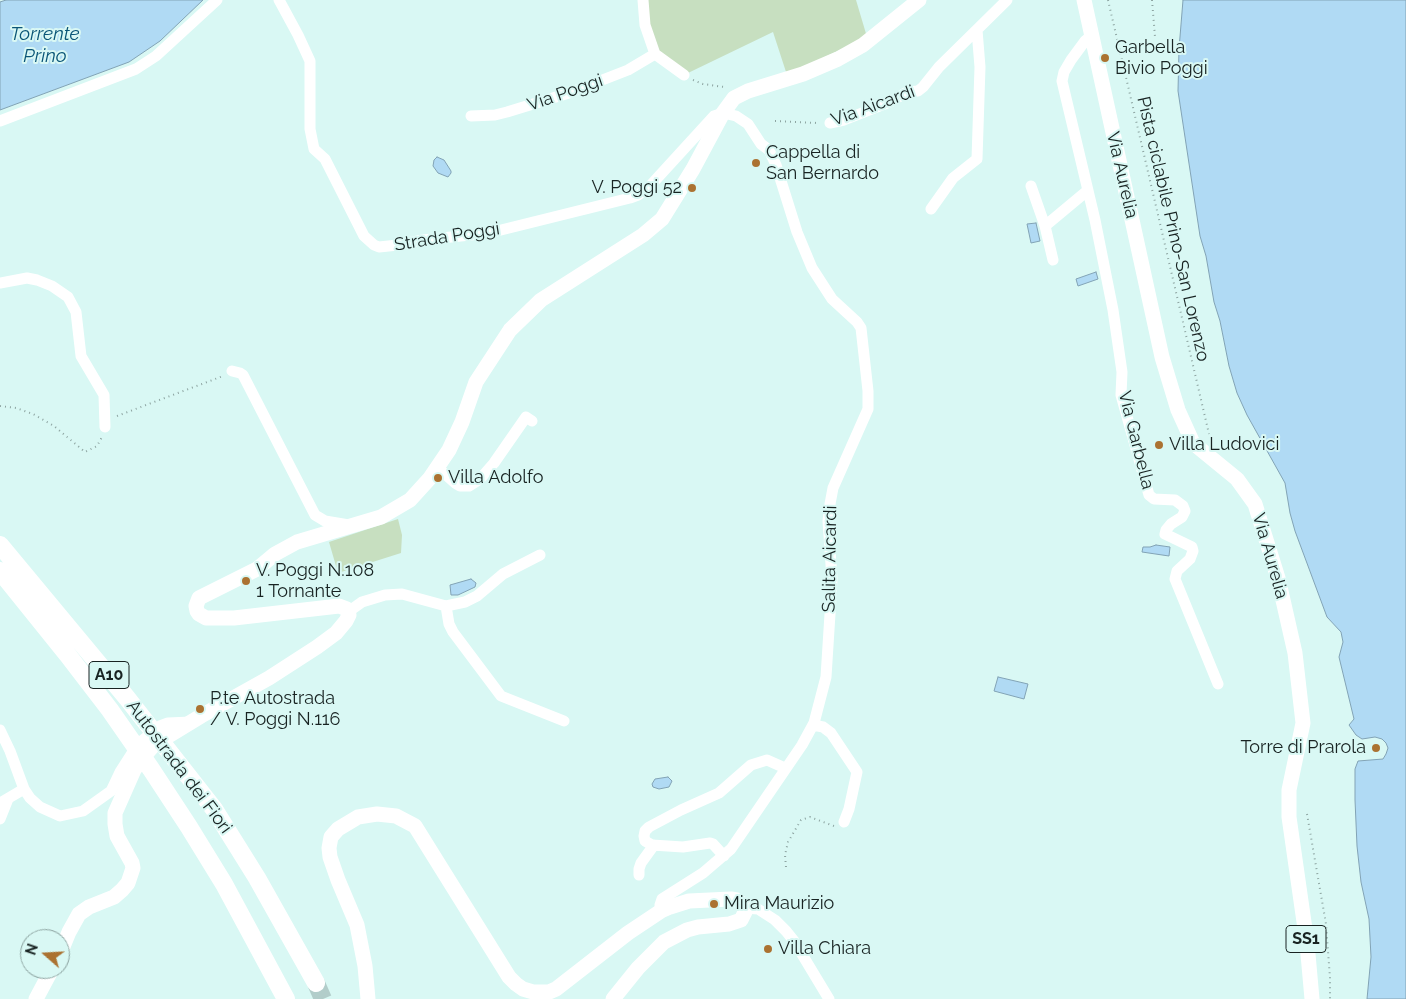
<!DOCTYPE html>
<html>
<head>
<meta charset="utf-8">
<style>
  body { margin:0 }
  #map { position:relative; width:1406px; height:999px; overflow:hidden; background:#d9f8f4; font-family:Raleway,sans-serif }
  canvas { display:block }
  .north { position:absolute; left:20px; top:929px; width:50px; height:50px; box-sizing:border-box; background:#d9f8f4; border:1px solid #8ca3a0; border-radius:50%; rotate:289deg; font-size:14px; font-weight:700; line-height:20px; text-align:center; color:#182322 }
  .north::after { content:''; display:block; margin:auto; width:18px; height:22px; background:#ab7231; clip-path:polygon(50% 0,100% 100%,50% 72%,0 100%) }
</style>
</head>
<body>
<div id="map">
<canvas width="1406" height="999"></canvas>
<div class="north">N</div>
</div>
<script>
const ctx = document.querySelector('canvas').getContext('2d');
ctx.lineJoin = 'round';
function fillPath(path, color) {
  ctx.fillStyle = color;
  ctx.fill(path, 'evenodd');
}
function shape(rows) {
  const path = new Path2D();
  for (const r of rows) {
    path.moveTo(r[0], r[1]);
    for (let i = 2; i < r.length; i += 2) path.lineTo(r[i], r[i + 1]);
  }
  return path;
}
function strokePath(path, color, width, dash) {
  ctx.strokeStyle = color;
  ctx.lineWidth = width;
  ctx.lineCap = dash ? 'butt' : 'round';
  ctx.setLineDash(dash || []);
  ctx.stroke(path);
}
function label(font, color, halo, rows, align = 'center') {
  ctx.font = font + ' Raleway,sans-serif';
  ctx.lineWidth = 4;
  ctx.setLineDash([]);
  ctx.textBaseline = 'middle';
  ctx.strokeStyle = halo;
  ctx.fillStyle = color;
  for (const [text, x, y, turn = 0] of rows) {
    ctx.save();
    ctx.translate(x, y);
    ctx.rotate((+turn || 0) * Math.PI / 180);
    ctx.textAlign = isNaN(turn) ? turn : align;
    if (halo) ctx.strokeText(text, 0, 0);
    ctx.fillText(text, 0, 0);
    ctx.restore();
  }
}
fillPath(shape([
  [646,0,856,0,867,37,787,75,773,32,688,73,657,52,652,38],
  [398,519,402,535,401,553,338,573,329,542]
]), '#c7dfc0');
const water = shape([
  [6,0,203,0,160,41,129,62,0,110,0,2,6,0],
  [1183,0,1406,0,1406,999,1367,999,1371,957,1369,919,1361,882,1357,846,1355,800,1355,769,1358,761,1383,759,1386,754,1388,748,1386,743,1382,739,1375,737,1362,739,1356,735,1349,725,1354,719,1339,657,1343,642,1341,632,1327,617,1295,531,1290,513,1285,483,1247,415,1237,393,1229,366,1220,321,1214,302,1206,256,1200,236,1178,91,1179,49,1183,0],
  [437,157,444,160,451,171,451,173,448,177,438,173,433,166,434,160,437,157],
  [1036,223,1040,241,1031,243,1027,224,1036,223],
  [1096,272,1098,279,1078,286,1076,279,1096,272],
  [1156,545,1170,547,1169,556,1142,552,1143,547,1150,547,1156,545],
  [471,579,476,583,475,587,458,595,451,595,450,585,471,579],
  [998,677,1028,684,1024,699,994,691,998,677],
  [668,777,672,781,669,787,659,789,653,787,652,784,655,779,668,777]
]);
fillPath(water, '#b0daf4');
strokePath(water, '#82a3b5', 1);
strokePath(shape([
  [316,983,323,999]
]), '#b2cdca', 18, [18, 9]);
strokePath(shape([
  [1108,0,1209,434],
  [1152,0,1155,37],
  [693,80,703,84,724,87],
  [775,121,818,123],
  [0,406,16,408,33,414,54,426,85,452,97,446,102,437],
  [117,416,223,376],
  [1307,814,1326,924,1330,978,1330,999],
  [786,867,785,855,788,842,801,820,810,817,834,826]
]), '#8da4a1', 2, [1, 4]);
strokePath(shape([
  [279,0,298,35,310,61,310,129,314,149,325,159,364,236,374,245,379,247,398,245,423,240,489,233,630,198,638,195,650,186,714,116,723,113,736,116,748,124,761,144,769,150,776,165,797,232,812,268,832,299,857,322,861,328,868,391,868,409,833,488,830,504,828,521,832,579,830,614,826,677,814,723,802,745,731,849,703,873,662,899,660,905,661,911],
  [643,0,645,25,655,54,684,75],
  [1091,36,1085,41,1071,60,1064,72,1062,81,1095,220,1113,310,1122,372,1121,395,1149,495,1154,499,1175,500,1183,506,1185,511,1182,517,1171,524,1166,530,1165,534,1192,547,1193,551,1190,559,1177,571,1175,579,1218,684],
  [471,116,495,115,507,112,569,93,628,70,655,54],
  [0,121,136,69,156,56,217,0],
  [830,123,844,120,890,102,907,92,918,91,923,87,939,67,1007,0],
  [1031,186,1045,226,1053,260],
  [931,209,953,178,977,159,980,67,977,30],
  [1045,226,1087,191],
  [0,283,27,278,37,280,52,286,68,297,76,312,81,356,104,395,105,427],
  [232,371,240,373,243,375,315,515,325,521,349,525],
  [437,467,455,483,460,486,469,486,480,479,494,463,526,417,532,421],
  [446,606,449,624,453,632,501,696,564,721],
  [348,612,362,602,385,595,402,594,446,606,465,602,477,596,503,574,540,555],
  [813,725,823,727,831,733,857,772,849,809,844,822],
  [0,730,10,751,24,789,30,798,40,807,60,816,83,811,111,791,120,772,138,744,160,726,168,723,191,722],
  [0,803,24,789],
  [0,819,8,799],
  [724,856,713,844,710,843,683,847,652,845,645,841,644,836,645,831,649,827,681,810,719,793,751,765,767,760,785,768],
  [639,875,639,869,641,863,654,845],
  [745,908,758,909,775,920,786,931,794,941,829,999]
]), '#fff', 11);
strokePath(shape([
  [1084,0,1162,357,1178,410,1193,443,1237,479,1255,504,1278,578,1295,653,1303,723,1289,790,1289,817,1307,943,1312,999],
  [60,954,69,932,79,914,89,907,114,897,122,890,128,883,133,868,132,863,117,836,115,824,115,813,134,770,144,756,155,744,201,716,269,678,317,647,336,633,346,621,349,615,347,609,339,606,234,618,206,618,199,614,197,611,196,606,199,598,257,569,275,554,297,542,381,517,410,500,430,478,449,450,462,422,476,382,510,330,541,300,643,235,662,219,693,169,723,113,734,98,748,91,803,74,838,59,863,45,919,0],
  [36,999,52,969],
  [368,999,365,966,357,925,338,880,330,857,329,848,331,837,338,829,358,817,377,814,396,816,415,826,509,977,516,984,523,989,533,992,549,992,556,989,628,933,661,911,670,907,689,901,731,899,737,900,744,905,745,912,741,920,729,924,698,927,687,930,664,942,638,968,613,999]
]), '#fff', 15);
strokePath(shape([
  [0,545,127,698,214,809,257,878,316,983],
  [0,571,67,654,110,710,151,769,189,827,224,884,286,999]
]), '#fff', 18);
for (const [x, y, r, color] of [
  [1105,58,5,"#ab7231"],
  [756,163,5,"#ab7231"],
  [692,188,5,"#ab7231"],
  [1159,445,5,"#ab7231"],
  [438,478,5,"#ab7231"],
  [246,581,5,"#ab7231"],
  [200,709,5,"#ab7231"],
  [1376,748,5,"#ab7231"],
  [714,904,5,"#ab7231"],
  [768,949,5,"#ab7231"]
]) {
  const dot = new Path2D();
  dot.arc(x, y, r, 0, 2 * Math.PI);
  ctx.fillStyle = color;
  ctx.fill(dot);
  strokePath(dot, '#d9f8f4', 2);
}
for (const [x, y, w] of [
  [109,675,40],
  [1306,939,40]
]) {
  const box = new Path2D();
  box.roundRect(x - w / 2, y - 13.5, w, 27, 4);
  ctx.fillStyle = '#d9f8f4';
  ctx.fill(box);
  strokePath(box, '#182322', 1);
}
label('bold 16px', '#182322', null, [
  ["A10",109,675],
  ["SS1",1306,939]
]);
label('18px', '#182322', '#d9f8f4', [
  ["Garbella",1115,48],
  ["Bivio Poggi",1115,69],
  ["Cappella di",766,153],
  ["San Bernardo",766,174],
  ["V. Poggi 52",682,188,"right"],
  ["Villa Ludovici",1169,445],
  ["Villa Adolfo",448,478],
  ["V. Poggi N.108",256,571],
  ["1 Tornante",256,592],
  ["P.te Autostrada",210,699],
  ["/ V. Poggi N.116",210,720],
  ["Torre di Prarola",1366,748,"right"],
  ["Mira Maurizio",724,904],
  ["Villa Chiara",778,949]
], 'left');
label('18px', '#182322', '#d9f8f4', [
  ["Via Poggi",565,93,-19],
  ["Via Aicardi",873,106,-20],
  ["Via Aurelia",1122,175,77],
  ["Pista ciclabile Prino-San Lorenzo",1173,229,77],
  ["Strada Poggi",447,237,-9],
  ["Via Garbella",1136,440,76],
  ["Via Aurelia",1270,556,74],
  ["Salita Aicardi",830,559,-89],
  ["Autostrada dei Fiori",179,767,53]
]);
label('italic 19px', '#0a5577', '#d9f8f4', [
  ["Torrente",45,34],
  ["Prino",45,56]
]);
</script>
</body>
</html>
